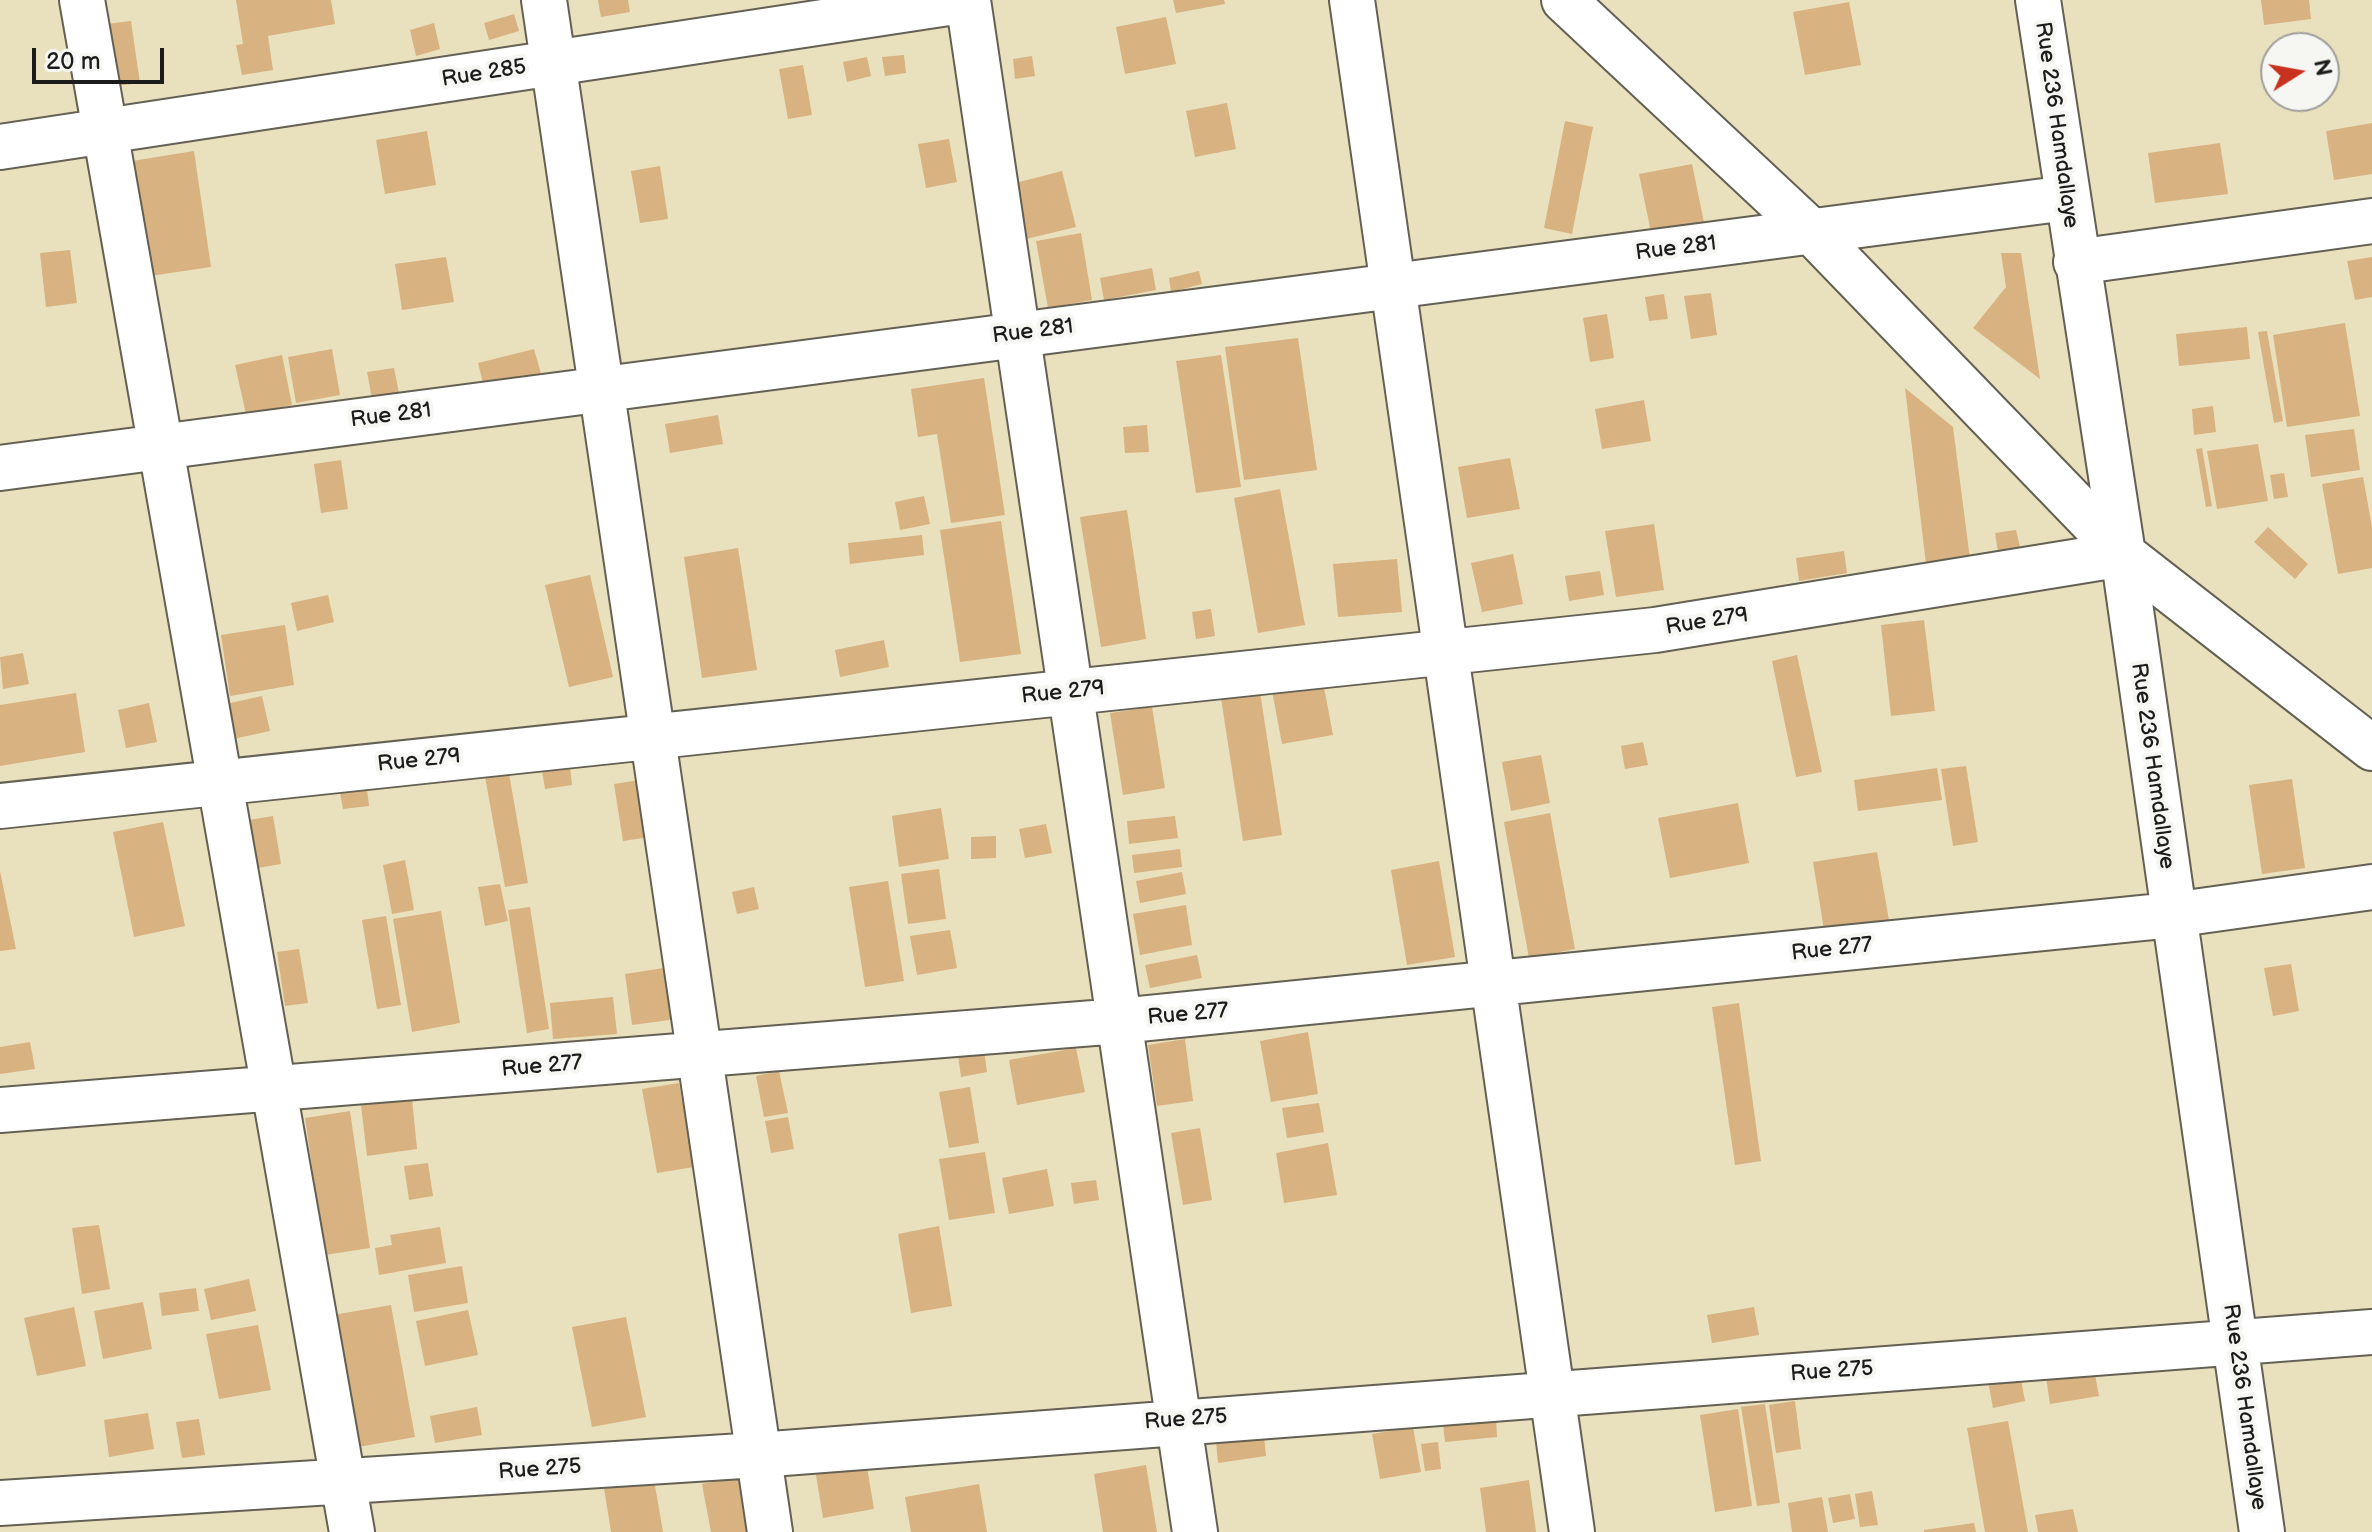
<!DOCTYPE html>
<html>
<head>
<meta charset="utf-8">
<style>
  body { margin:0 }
  #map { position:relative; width:2372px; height:1532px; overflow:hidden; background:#e9e0bd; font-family:"Balsamiq Sans",sans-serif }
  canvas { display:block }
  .north { position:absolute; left:2260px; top:32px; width:80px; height:80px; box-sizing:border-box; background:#f6f6f2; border:2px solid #9f9f9c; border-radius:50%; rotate:79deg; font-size:22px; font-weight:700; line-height:32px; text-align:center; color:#1c1c1c }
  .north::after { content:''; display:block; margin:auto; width:28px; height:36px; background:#c8321e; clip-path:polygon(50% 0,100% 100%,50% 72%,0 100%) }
  .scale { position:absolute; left:32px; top:48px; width:132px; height:36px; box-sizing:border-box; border:4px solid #1c1c1c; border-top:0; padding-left:10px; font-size:24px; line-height:28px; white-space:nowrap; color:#1c1c1c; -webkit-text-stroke:6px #f6f6f2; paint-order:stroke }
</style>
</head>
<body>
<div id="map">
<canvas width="2372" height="1532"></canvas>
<div class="north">N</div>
<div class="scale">20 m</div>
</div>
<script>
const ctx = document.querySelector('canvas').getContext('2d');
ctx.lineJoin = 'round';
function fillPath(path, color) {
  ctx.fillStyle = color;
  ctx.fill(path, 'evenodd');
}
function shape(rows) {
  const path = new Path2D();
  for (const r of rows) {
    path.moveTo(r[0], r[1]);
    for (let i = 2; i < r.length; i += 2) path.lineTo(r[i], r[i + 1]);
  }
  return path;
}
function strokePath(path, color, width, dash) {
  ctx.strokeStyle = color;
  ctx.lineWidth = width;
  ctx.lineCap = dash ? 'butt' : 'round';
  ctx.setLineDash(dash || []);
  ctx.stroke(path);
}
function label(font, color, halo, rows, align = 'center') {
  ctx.font = font + ' "Balsamiq Sans",sans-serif';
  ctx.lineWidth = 8;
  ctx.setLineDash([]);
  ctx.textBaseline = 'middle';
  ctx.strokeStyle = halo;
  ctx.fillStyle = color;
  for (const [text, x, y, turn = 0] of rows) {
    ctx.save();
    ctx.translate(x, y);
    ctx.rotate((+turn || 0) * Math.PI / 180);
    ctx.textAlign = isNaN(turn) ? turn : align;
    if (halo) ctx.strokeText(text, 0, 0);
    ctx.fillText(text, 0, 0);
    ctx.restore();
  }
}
fillPath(shape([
  [236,0,331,0,335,24,268,36,273,70,242,75,236,45,243,44],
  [598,0,628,0,630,12,601,17],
  [1173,0,1224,0,1225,4,1176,13],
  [2261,0,2309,0,2311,19,2264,25],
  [1849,2,1861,65,1805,75,1793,12],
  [514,14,519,31,489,40,484,23],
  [1166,17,1176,64,1125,74,1116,27],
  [131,21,140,83,108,87,99,25],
  [434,23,440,49,416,56,410,30],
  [904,55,906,73,885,76,882,57],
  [1032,56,1035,76,1015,79,1013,59],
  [867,57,871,76,847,82,843,62],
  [803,65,812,115,788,119,779,69],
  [1227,103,1236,149,1195,157,1186,111],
  [1565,121,1593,127,1572,234,1544,228],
  [2372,123,2372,174,2334,180,2326,131],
  [427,131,436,185,385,194,376,140],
  [949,139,957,182,926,188,918,144],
  [2220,143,2228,194,2155,203,2148,153],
  [194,151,211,267,143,277,126,162],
  [1692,164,1706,232,1653,242,1639,174],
  [660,166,668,219,640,223,631,171],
  [1062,171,1076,227,1022,240,1008,185],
  [1081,233,1092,300,1048,308,1036,241],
  [70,250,77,303,46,307,40,253],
  [2001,253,2021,253,2040,379,1973,328,2006,287],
  [446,257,454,302,402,310,395,264],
  [2372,257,2372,297,2355,300,2347,261],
  [1152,268,1156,290,1104,300,1100,278],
  [1199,271,1202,284,1171,292,1169,278],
  [1711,293,1717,335,1691,339,1684,296],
  [1664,294,1668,319,1649,321,1645,297],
  [1607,314,1614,358,1590,362,1583,318],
  [2345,323,2360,416,2287,427,2273,335],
  [2247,327,2250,359,2179,366,2176,334],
  [2267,331,2283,421,2274,423,2258,332],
  [1298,338,1317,470,1244,480,1225,347],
  [332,349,340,395,296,403,288,357],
  [534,349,542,377,485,391,478,363],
  [282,355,292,405,246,414,235,365],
  [1221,355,1241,487,1196,493,1176,361],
  [394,368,399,393,372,399,367,372],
  [984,378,1005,515,951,523,937,434,918,437,911,389],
  [1905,388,1953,427,1970,559,1926,564],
  [1644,400,1651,441,1602,449,1595,409],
  [2213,406,2216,432,2194,435,2192,409],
  [718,415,723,444,670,453,665,424],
  [1147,425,1149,452,1125,453,1123,427],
  [2354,429,2360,470,2311,477,2305,435],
  [2258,444,2268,501,2217,509,2207,451],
  [2202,448,2212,506,2206,507,2196,449],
  [1510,458,1520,509,1467,518,1458,467],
  [341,460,348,509,321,513,314,464],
  [2284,473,2288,497,2274,499,2270,475],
  [2363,477,2372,527,2372,568,2338,574,2322,484],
  [1280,489,1305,625,1258,633,1234,498],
  [924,496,930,524,900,530,895,502],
  [1127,510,1146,639,1101,647,1080,517],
  [1001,521,1021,654,960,662,940,530],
  [1654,524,1664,590,1616,597,1605,531],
  [2268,527,2308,564,2295,579,2254,542],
  [2016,530,2020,547,1998,552,1995,533],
  [922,535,924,555,850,564,848,543],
  [738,548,757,670,702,678,684,557],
  [1844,551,1847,573,1799,581,1796,558],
  [1513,554,1523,604,1482,612,1471,563],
  [1397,559,1402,612,1338,617,1333,564],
  [1600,571,1604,595,1569,601,1565,576],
  [590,575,613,677,569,687,545,585],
  [328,595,334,622,297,631,291,603],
  [1211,609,1215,636,1196,639,1192,612],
  [1924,620,1935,711,1891,716,1881,625],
  [285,625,294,685,230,696,221,635],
  [884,640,889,667,840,677,835,650],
  [23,653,29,684,3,689,0,657],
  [1797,655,1822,772,1796,777,1772,661],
  [1323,682,1333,735,1282,744,1272,691],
  [1260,692,1282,835,1243,841,1221,698],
  [76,693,85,752,0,766,0,705],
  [262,696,270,731,233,739,226,704],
  [149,703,157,742,126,748,118,710],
  [1152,707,1165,788,1123,795,1110,713],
  [1643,742,1648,765,1625,769,1621,746],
  [1541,755,1550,803,1511,811,1502,762],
  [570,766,572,785,545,789,542,770],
  [1966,766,1978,842,1953,846,1941,769],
  [1937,768,1942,800,1858,811,1854,780],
  [509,773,528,883,505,887,485,777],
  [2292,779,2305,868,2262,874,2249,785],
  [639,780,649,837,623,841,614,784],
  [367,789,369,806,343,809,340,792],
  [1738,803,1749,863,1670,878,1658,818],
  [941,808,949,859,899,867,892,816],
  [1550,813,1575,949,1529,958,1504,822],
  [273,816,281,864,258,868,249,820],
  [1175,816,1178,838,1129,844,1127,821],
  [163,822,185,926,134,937,113,832],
  [1046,824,1052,853,1025,858,1019,829],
  [996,836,996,858,971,859,971,837],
  [1180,849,1182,867,1134,873,1132,855],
  [1877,852,1890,926,1825,936,1813,862],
  [405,860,414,910,392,914,383,865],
  [1439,861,1455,957,1407,965,1391,870],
  [939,869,946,919,908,924,901,874],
  [0,871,16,949,0,951],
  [1182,872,1186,894,1140,903,1136,881],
  [888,881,904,981,865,987,849,887],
  [500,884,508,921,485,926,478,887],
  [754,887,759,909,737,914,732,892],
  [1186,905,1192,945,1140,955,1133,914],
  [530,907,549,1029,527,1033,508,910],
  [441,911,460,1023,412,1032,393,919],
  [386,916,401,1005,377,1009,362,920],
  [950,930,957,968,917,975,910,936],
  [299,949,308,1003,285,1006,277,952],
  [1197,955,1202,978,1150,988,1145,965],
  [2291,964,2299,1011,2273,1016,2264,968],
  [670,967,677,1019,632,1025,625,974],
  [613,997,617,1034,553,1039,550,1003],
  [1739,1003,1761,1161,1735,1165,1712,1007],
  [1308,1032,1318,1094,1271,1102,1260,1041],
  [1185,1039,1193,1101,1157,1106,1148,1045],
  [30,1042,35,1069,0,1074,0,1047],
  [1076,1048,1085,1092,1017,1105,1009,1060],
  [984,1050,987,1072,961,1077,958,1055],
  [779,1071,788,1113,764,1117,756,1076],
  [679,1083,694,1167,657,1173,642,1089],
  [970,1087,979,1143,949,1148,939,1092],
  [412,1099,417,1149,367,1156,361,1105],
  [1319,1103,1324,1132,1287,1138,1282,1108],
  [350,1111,370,1248,325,1255,305,1118],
  [788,1117,794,1149,771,1153,765,1121],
  [1200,1128,1212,1200,1183,1205,1171,1133],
  [1328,1143,1337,1195,1284,1203,1276,1153],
  [985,1152,995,1213,949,1220,939,1159],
  [428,1163,433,1196,409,1200,404,1166],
  [1047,1169,1054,1206,1009,1214,1002,1178],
  [1096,1180,1099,1200,1074,1204,1071,1183],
  [99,1225,110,1289,82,1294,72,1228],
  [939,1226,952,1306,911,1313,898,1234],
  [440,1227,446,1263,379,1275,375,1248,392,1245,390,1235],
  [462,1266,468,1303,414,1312,408,1275],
  [249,1279,256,1311,211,1320,204,1289],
  [196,1288,199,1311,162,1316,159,1293],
  [143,1302,152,1349,103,1359,94,1311],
  [391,1305,415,1437,358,1447,333,1315],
  [74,1307,86,1366,37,1376,24,1318],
  [1754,1307,1759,1335,1712,1343,1707,1315],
  [468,1310,478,1355,425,1366,416,1321],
  [626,1317,646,1417,592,1427,572,1327],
  [258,1325,271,1390,219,1399,206,1334],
  [2094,1369,2099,1396,2050,1404,2046,1377],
  [2020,1374,2025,1401,1993,1408,1988,1381],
  [1795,1401,1801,1449,1776,1453,1769,1405],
  [1765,1404,1780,1503,1757,1506,1741,1407],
  [477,1407,482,1435,435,1443,430,1416],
  [1738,1409,1752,1506,1715,1512,1700,1415],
  [148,1413,154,1449,109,1457,104,1420],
  [1496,1418,1497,1437,1445,1442,1443,1424],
  [199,1419,205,1455,182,1458,176,1422],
  [2008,1421,2028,1532,1985,1532,1967,1428],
  [1413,1427,1421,1472,1380,1479,1372,1434],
  [1264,1436,1266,1456,1218,1463,1216,1441],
  [1438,1442,1441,1469,1425,1471,1421,1444],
  [866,1461,874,1509,823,1518,815,1469],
  [1146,1465,1157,1532,1103,1532,1094,1474],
  [740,1477,750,1532,711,1532,702,1484],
  [654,1480,663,1532,611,1532,604,1488],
  [1529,1480,1536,1532,1486,1532,1480,1488],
  [979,1484,987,1532,911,1532,905,1497],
  [1872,1491,1878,1525,1860,1527,1855,1494],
  [1850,1494,1855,1519,1833,1523,1828,1498],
  [1822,1497,1828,1532,1792,1532,1788,1503],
  [2073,1509,2078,1532,2038,1532,2035,1515],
  [1974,1523,1976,1532,1924,1532,1924,1530]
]), '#d9b281');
const minor = shape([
  [82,0,352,1532],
  [544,0,770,1532],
  [968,0,1195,1532],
  [1352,0,1572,1532],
  [1564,0,1811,231,2123,554,2372,748],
  [2038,0,2123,554,2262,1532],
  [0,147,968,0],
  [2076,262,2372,221],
  [0,468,2067,198],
  [0,806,1655,630,2123,554],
  [0,1110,1119,1021,2172,915,2372,887],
  [0,1503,758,1455,2372,1332]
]);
strokePath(minor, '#646154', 48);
strokePath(minor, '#fff', 44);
label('22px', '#1c1c1c', '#f6f6f2', [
  ["Rue 285",484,74,-9],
  ["Rue 236 Hamdallaye",2056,125,82],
  ["Rue 281",1676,249,-7],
  ["Rue 281",1033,332,-7],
  ["Rue 281",391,416,-7],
  ["Rue 279",1707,622,-9],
  ["Rue 279",1063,693,-6],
  ["Rue 279",419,761,-6],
  ["Rue 236 Hamdallaye",2152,766,82],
  ["Rue 277",1832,950,-6],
  ["Rue 277",1188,1015,-5],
  ["Rue 277",542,1067,-5],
  ["Rue 275",1832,1372,-4],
  ["Rue 236 Hamdallaye",2244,1407,82],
  ["Rue 275",1186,1420,-4],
  ["Rue 275",540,1470,-4]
]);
</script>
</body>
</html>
